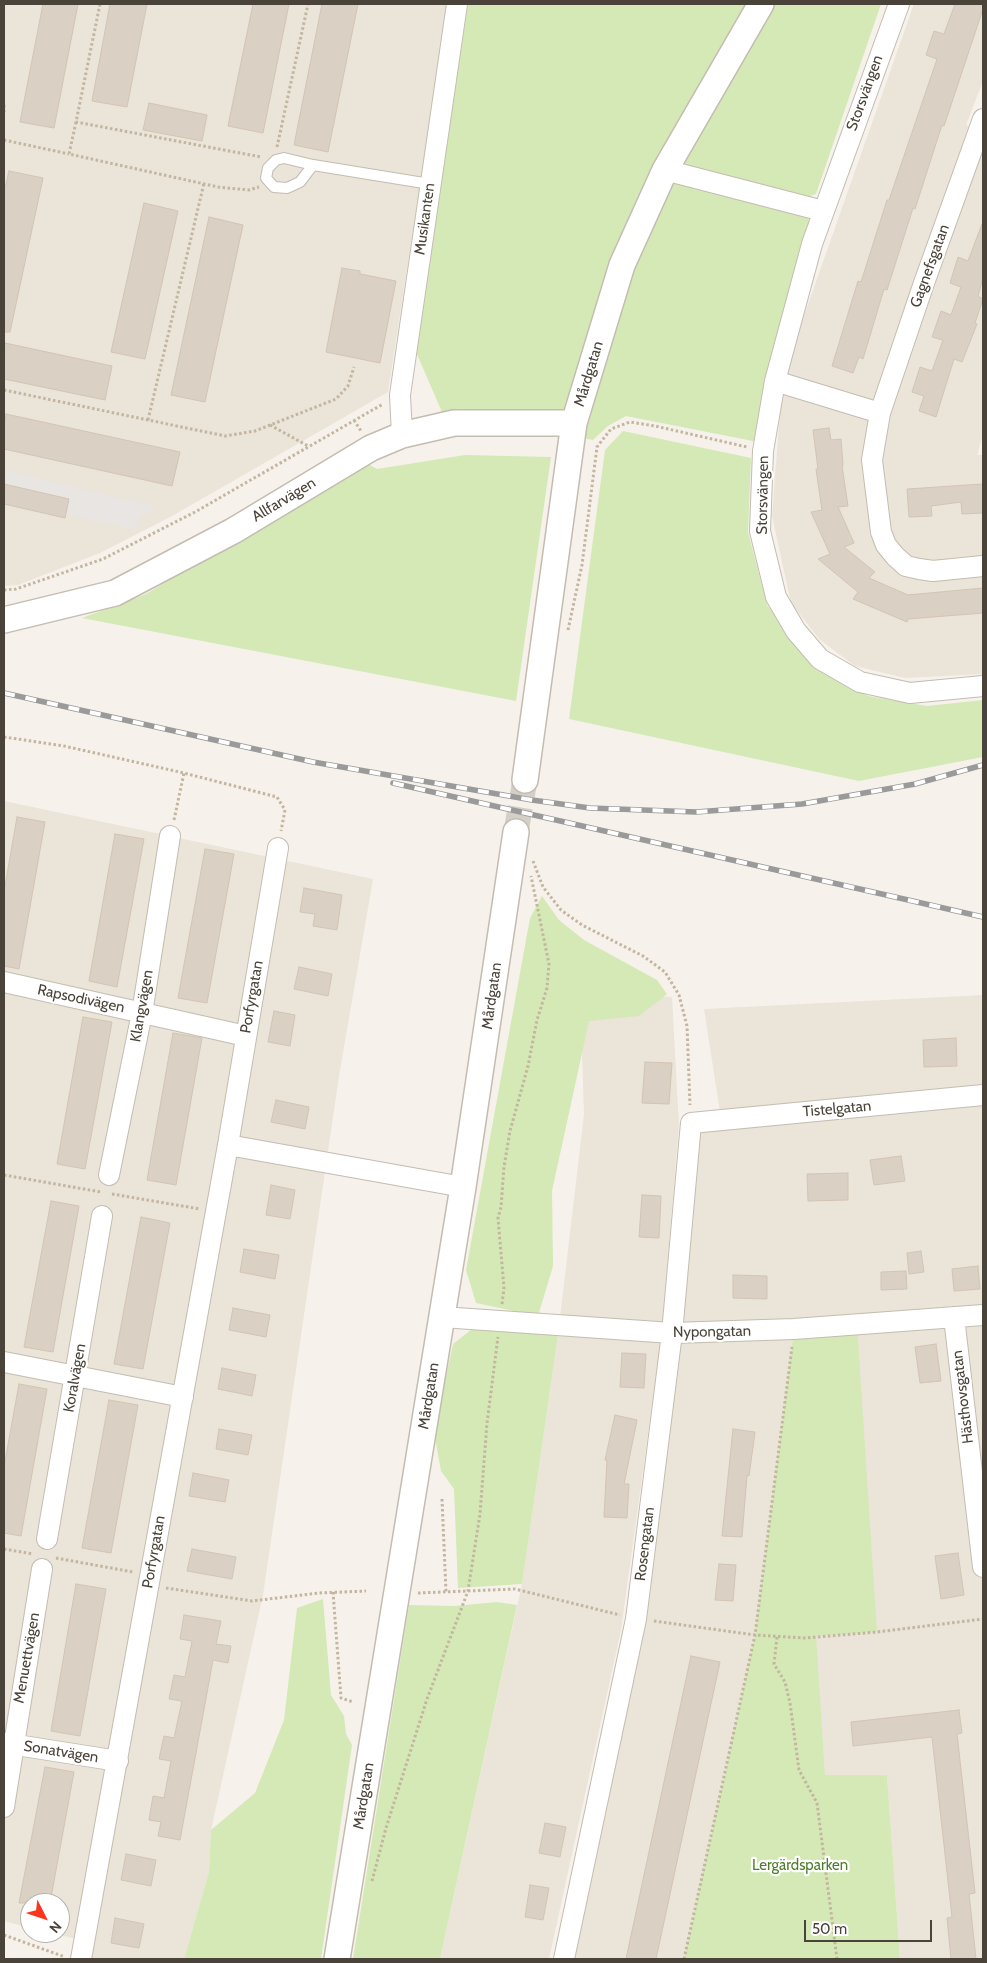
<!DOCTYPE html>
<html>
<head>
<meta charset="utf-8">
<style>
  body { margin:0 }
  #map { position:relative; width:987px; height:1963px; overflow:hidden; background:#f6f2eb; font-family:Cabin,sans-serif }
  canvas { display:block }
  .frame { position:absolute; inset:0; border:5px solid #4a4339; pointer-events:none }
  .north { position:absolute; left:20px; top:1893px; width:50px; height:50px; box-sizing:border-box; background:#fff; border:1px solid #b7b4b0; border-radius:50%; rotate:131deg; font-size:14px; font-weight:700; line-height:20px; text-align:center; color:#4a4339 }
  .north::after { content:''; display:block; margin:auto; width:18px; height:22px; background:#fa351e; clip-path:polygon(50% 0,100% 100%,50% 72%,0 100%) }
  .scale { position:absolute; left:804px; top:1920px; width:128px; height:22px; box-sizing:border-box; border:2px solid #4a4339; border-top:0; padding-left:6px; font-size:15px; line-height:18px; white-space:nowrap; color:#4a4339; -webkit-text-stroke:4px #fff; paint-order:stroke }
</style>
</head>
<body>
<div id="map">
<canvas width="987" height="1963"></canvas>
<div class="frame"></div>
<div class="north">N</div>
<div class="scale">50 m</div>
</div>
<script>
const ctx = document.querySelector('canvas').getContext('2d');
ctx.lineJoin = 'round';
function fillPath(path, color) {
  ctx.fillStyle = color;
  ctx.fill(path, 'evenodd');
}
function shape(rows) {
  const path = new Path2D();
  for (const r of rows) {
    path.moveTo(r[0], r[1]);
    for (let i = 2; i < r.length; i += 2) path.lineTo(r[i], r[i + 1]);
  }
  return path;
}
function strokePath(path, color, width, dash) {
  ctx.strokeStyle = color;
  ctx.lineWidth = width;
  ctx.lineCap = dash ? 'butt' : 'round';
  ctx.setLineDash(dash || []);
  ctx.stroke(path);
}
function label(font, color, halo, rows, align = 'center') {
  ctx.font = font + ' Cabin,sans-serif';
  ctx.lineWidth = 4.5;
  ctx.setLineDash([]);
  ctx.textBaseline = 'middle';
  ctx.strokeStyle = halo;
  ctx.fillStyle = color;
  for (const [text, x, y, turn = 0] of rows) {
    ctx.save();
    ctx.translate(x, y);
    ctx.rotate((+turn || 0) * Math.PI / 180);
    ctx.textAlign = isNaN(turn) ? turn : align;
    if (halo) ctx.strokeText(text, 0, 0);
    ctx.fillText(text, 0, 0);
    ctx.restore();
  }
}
fillPath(shape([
  [4,4,448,4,388,392,172,516,100,553,18,585,4,586],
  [914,4,983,4,983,81,966,125,983,132,983,435,977,455,983,455,983,674,905,678,855,666,820,640,791,603,772,516,780,412,793,347],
  [4,801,373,879,339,1076,263,1595,211,1830,209,1872,184,1959,82,1959,80,1940,52,1933,60,1933,60,1903,30,1903,30,1928,4,1921],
  [580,993,672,997,679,1125,661,1340,621,1630,549,1959,440,1959,522,1584,558,1335,584,1114],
  [983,995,983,1086,720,1112,704,1009],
  [983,1095,983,1959,900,1959,887,1775,825,1775,815,1636,877,1631,794,1329,755,1635,684,1959,564,1959,613,1735,691,1123]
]), '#eae4d9');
fillPath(shape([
  [468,4,753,4,568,414,442,412,416,352],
  [773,4,881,4,816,194,802,199,685,169,680,155],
  [683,180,804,211,811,224,758,442,626,416,608,426,593,440,577,437,627,269,668,182],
  [623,431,751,458,748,532,767,605,816,667,868,696,927,706,983,700,983,757,859,781,569,719,605,450],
  [465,455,551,457,516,701,82,618,146,594,364,462,377,469],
  [542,896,559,920,584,940,657,980,667,994,639,1016,589,1021,552,1191,553,1266,538,1316,476,1303,466,1270,530,918],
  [857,1325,877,1632,816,1636,825,1775,887,1775,900,1959,684,1959,755,1635,794,1329],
  [472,1329,558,1335,522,1584,458,1588,454,1489,441,1471,434,1432,453,1344],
  [323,1599,331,1695,344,1716,346,1734,352,1745,321,1959,184,1959,209,1872,211,1830,255,1793,284,1720,297,1608],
  [497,1602,517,1605,440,1959,353,1959,409,1605,454,1606]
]), '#d4e9b5');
fillPath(shape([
  [4,470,153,506,151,512,138,517,136,530,66,514,69,499,4,484]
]), '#e8e5e3');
const building = shape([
  [43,4,78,4,54,128,20,122,43,4],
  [110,4,147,4,127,107,92,101,110,4],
  [253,4,289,4,263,133,228,126,253,4],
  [322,4,358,4,328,152,294,145,322,4],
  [955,4,983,4,983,9,944,126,942,125,915,209,913,208,887,290,884,289,863,359,859,357,853,373,832,366,858,281,861,282,887,200,889,200,937,59,926,55,934,31,944,34,955,4],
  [149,103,207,115,202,141,143,130,149,103],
  [9,171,43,178,10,332,4,332,4,193,9,171],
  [144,203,178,211,145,359,111,352,144,203],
  [209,217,243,225,205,402,171,395,209,217],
  [982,224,983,278,978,296,983,299,975,323,977,324,962,362,954,359,936,417,919,411,924,396,912,392,920,367,932,371,943,340,932,337,941,311,951,315,961,287,950,283,958,257,968,261,982,224],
  [342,268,360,271,360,274,396,281,380,363,326,352,342,268],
  [5,343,112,366,105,400,4,379,5,343],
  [6,414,180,452,172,486,4,449,4,426,6,414],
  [829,428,831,440,841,439,843,465,842,466,848,506,838,507,854,543,844,547,875,572,869,578,908,595,983,588,983,613,908,619,907,622,853,599,858,592,818,559,830,554,811,512,822,510,816,469,818,469,813,430,829,428],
  [4,484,69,499,65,518,4,504,4,484],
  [983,484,983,513,962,514,961,502,931,506,932,516,909,517,907,489,983,484],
  [17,817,45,822,19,969,4,966,4,892,17,817],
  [115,834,144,839,117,987,89,981,115,834],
  [205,849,234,854,207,1003,178,998,205,849],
  [304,888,342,895,337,930,313,926,315,914,300,912,304,888],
  [299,967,332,974,328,996,294,989,299,967],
  [274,1011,295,1015,290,1046,268,1042,274,1011],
  [83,1017,112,1022,85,1169,57,1164,83,1017],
  [173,1033,202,1038,176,1185,147,1180,173,1033],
  [956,1038,957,1066,924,1067,923,1040,956,1038],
  [645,1062,672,1063,669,1104,642,1103,645,1062],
  [276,1100,309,1107,305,1129,271,1122,276,1100],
  [901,1156,905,1181,874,1185,870,1160,901,1156],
  [848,1173,848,1200,808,1201,807,1174,848,1173],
  [271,1185,295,1190,290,1219,266,1215,271,1185],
  [642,1195,661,1196,659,1238,639,1237,642,1195],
  [51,1201,79,1206,53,1352,24,1347,51,1201],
  [141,1217,170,1223,143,1369,114,1364,141,1217],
  [244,1249,279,1255,275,1279,240,1272,244,1249],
  [921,1251,924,1272,909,1274,907,1253,921,1251],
  [978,1266,980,1289,954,1291,952,1269,978,1266],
  [906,1271,907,1289,881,1290,881,1272,906,1271],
  [733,1275,767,1276,767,1299,733,1298,733,1275],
  [233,1308,270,1315,266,1337,229,1330,233,1308],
  [936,1344,941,1381,920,1383,915,1347,936,1344],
  [622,1353,646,1354,644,1388,620,1387,622,1353],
  [222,1368,256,1375,252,1396,218,1389,222,1368],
  [19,1384,47,1389,21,1536,4,1533,4,1467,19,1384],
  [109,1400,138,1405,111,1553,82,1548,109,1400],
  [615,1415,637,1420,624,1484,629,1484,627,1518,604,1517,607,1460,605,1460,615,1415],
  [219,1429,252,1435,248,1455,216,1449,219,1429],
  [733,1429,755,1432,749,1476,747,1475,742,1537,722,1536,733,1429],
  [193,1473,229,1480,225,1502,189,1496,193,1473],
  [192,1549,236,1557,232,1579,187,1571,192,1549],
  [958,1553,964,1595,941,1599,935,1556,958,1553],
  [719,1564,736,1565,733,1601,715,1600,719,1564],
  [76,1584,106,1589,80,1736,51,1731,76,1584],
  [184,1615,221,1621,216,1644,231,1646,228,1663,213,1660,180,1840,158,1836,161,1822,149,1820,153,1796,164,1798,171,1761,159,1759,164,1736,174,1738,182,1701,169,1699,174,1675,185,1677,192,1641,180,1639,184,1615],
  [691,1656,720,1662,656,1959,626,1959,691,1656],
  [959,1710,962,1733,957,1734,975,1893,969,1894,976,1959,951,1959,947,1918,952,1917,932,1737,853,1746,851,1722,959,1710],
  [45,1767,74,1772,50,1903,19,1903,45,1767],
  [545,1823,566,1827,560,1857,539,1853,545,1823],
  [126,1854,156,1860,151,1886,121,1880,126,1854],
  [530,1885,549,1888,543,1920,525,1917,530,1885],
  [115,1918,144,1924,139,1948,111,1943,115,1918]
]);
fillPath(building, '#dad0c4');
strokePath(building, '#d2c5b4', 1);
strokePath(shape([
  [516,832,525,780]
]), '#d4cfc7', 25, [25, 12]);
const service = shape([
  [313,165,300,182,287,188,274,187,266,178,268,168,276,160,284,158,313,165,430,184]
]);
const minor = shape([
  [899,4,812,244,775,381,763,451,760,531,776,597,796,631,820,659,860,682,910,693,983,686],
  [983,119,924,283,880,413,872,460,881,532,886,545,895,556,906,566,919,569,933,571,983,566],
  [665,170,823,211],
  [775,381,880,413],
  [402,435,400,395,457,4],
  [4,982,246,1036],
  [228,1145,463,1187],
  [109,1175,142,1013,170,836],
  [442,1317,672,1333,794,1329,983,1315],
  [954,1317,983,1567],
  [4,1362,183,1397],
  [47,1539,102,1216],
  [4,1743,118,1761],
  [4,1807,42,1569],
  [81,1959,228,1145,278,848],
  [564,1959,636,1619,672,1333,691,1123,983,1095]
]);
const tertiary = shape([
  [4,620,115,593,233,531,371,448,402,435,454,423,574,423],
  [525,780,574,423,622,265,665,170,761,4],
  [337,1959,463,1187,516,832]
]);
strokePath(service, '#c4bcb1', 12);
strokePath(minor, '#c4bcb1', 22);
strokePath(tertiary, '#c4bcb1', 28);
strokePath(shape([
  [100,4,76,122,261,157],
  [4,105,4,112],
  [76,122,69,154,218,187,249,190,259,187],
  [4,140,69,154],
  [277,147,308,4],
  [4,390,225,436,255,431,336,399,348,386,354,367],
  [148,420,204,183],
  [354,420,361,431],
  [270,425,308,446],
  [4,590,16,589,103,559,195,512,383,404],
  [568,630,582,565,597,447,611,429,630,422,655,426,747,447],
  [4,737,64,746,184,773,277,797,285,810,281,831],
  [174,820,184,773],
  [533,861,543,887,561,910,582,925,643,956,665,972,679,995,687,1026,690,1105],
  [4,1175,101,1192],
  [112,1194,200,1209],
  [502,1304,504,1288,498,1218,501,1207,504,1167,510,1131,528,1066,537,1020,547,988,549,964,531,876],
  [442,1499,446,1592],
  [4,1549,33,1554],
  [56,1558,133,1572],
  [166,1588,252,1601,319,1593,366,1591],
  [333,1592,341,1698,353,1702],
  [418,1593,515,1589,620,1615],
  [654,1621,755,1635,805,1638,877,1632,983,1619],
  [777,1637,774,1664,785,1682,790,1703,799,1770,817,1803,837,1959],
  [372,1881,386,1828,427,1699,468,1591,480,1514,487,1423,498,1337],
  [4,1935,65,1957],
  [684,1959,755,1635,792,1347]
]), '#c3b59f', 3, [2.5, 2.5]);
strokePath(service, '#fff', 10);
strokePath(minor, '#fff', 20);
strokePath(tertiary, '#fff', 25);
const rail = shape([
  [4,693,313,762,532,800,590,808,696,812,802,804,915,784,983,765],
  [393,783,983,917]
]);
strokePath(rail, '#9a9a9a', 5.5);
strokePath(rail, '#fff', 4, [11]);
label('15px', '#4a4339', '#fff', [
  ["Storsvängen",865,93,-70],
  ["Musikanten",425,219,-82],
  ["Gagnefsgatan",930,266,-70],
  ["Mårdgatan",589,374,-73],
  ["Storsvängen",763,495,-89],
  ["Allfarvägen",284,500,-31],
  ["Mårdgatan",492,996,-82],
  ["Porfyrgatan",252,997,-80],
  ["Rapsodivägen",81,999,12],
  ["Klangvägen",142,1006,-80],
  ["Tistelgatan",837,1109,-5],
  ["Nypongatan",712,1332,-1],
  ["Koralvägen",75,1378,-80],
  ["Mårdgatan",429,1396,-81],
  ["Hästhovsgatan",963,1397,-97],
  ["Rosengatan",645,1544,-83],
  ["Porfyrgatan",154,1552,-80],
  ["Menuettvägen",27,1658,-80],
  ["Sonatvägen",61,1752,9],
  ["Mårdgatan",364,1796,-81]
]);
label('15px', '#4e7d2b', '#fff', [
  ["Lergärdsparken",800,1866]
]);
</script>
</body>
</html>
